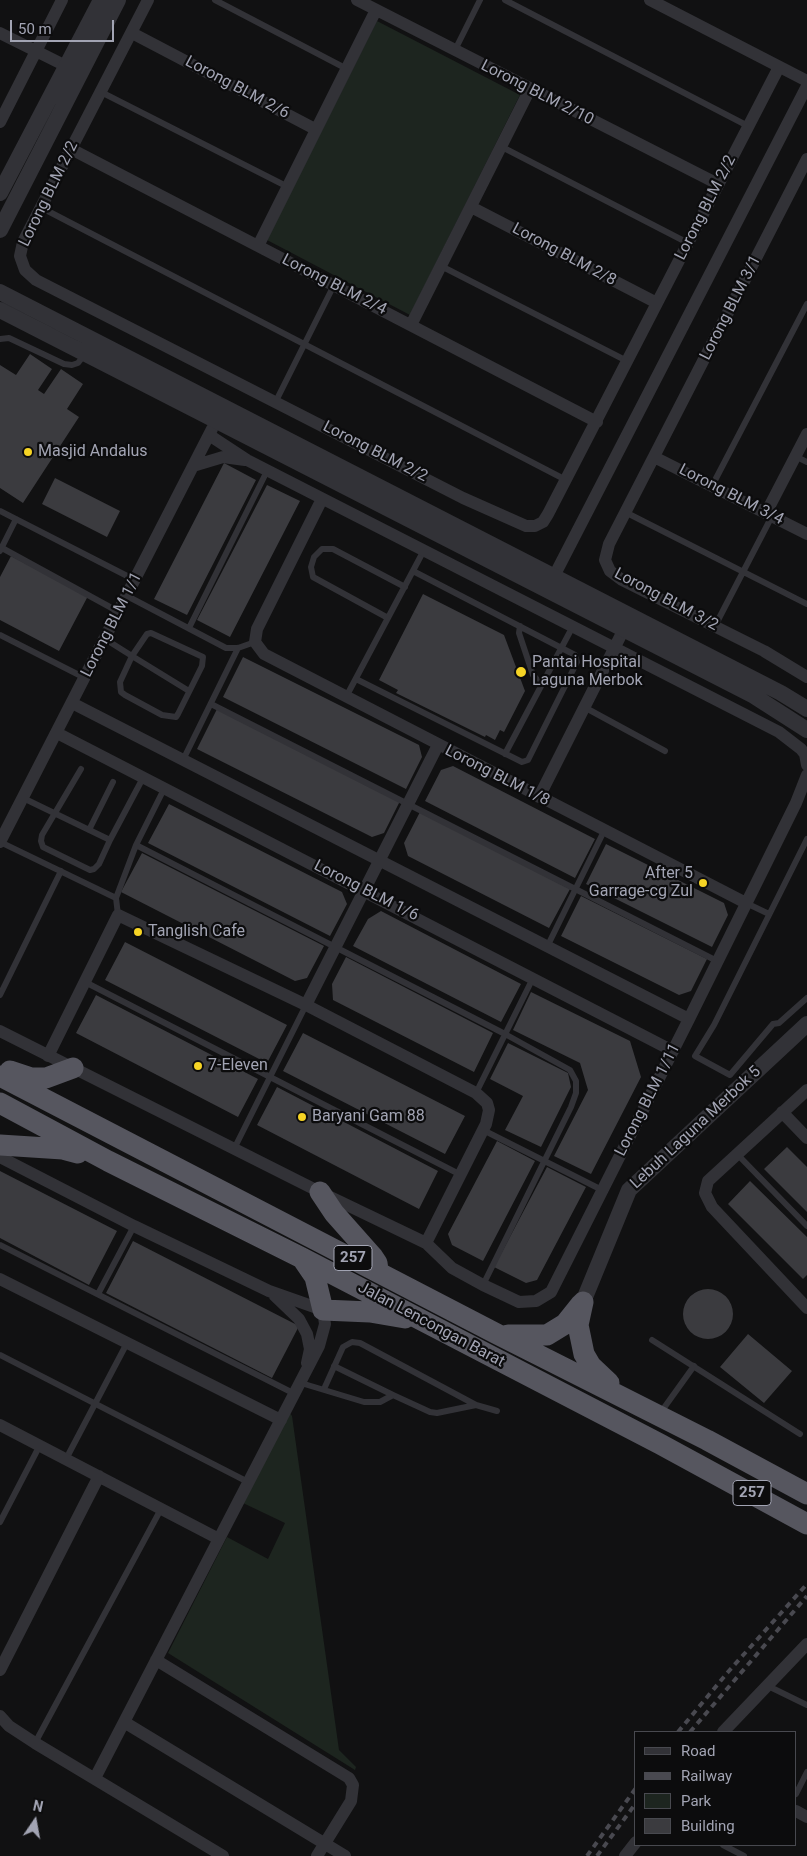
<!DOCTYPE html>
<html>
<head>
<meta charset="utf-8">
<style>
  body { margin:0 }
  #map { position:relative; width:807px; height:1856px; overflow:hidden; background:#111112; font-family:Roboto,sans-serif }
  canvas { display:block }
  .legend { position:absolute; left:634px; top:1731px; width:162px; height:115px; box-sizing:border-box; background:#0c0c0d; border:1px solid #48494f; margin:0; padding:6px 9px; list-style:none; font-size:15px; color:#a2a4b3 }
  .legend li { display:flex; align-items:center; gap:10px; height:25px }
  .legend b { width:25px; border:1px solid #48494f }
  .north { position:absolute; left:10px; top:1796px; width:50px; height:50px; -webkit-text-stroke:4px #0c0c0d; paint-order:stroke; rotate:12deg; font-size:14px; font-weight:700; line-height:20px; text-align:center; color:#a2a4b3 }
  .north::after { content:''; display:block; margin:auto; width:18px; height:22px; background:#a2a4b3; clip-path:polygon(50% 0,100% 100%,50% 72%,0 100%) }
  .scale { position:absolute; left:10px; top:20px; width:104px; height:22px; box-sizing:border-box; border:2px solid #a2a4b3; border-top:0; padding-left:6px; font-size:15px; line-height:18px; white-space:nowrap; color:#a2a4b3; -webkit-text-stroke:4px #0c0c0d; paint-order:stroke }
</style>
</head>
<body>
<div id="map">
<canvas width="807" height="1856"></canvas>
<ul class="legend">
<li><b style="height:6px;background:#323237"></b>Road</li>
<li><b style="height:6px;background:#494950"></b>Railway</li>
<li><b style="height:14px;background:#1d251f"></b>Park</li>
<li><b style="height:14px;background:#3b3b3f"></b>Building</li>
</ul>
<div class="north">N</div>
<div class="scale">50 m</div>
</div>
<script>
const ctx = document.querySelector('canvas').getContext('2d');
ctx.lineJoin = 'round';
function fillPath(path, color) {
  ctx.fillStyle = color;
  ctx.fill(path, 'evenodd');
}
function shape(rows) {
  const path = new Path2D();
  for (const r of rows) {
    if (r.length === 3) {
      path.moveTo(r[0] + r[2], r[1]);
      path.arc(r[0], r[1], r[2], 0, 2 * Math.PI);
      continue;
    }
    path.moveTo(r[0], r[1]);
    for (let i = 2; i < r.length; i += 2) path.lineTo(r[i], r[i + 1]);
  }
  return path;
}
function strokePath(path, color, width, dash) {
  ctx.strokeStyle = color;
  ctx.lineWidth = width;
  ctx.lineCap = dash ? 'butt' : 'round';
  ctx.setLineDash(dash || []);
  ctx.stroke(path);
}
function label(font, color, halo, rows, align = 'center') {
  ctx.font = font + ' Roboto,sans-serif';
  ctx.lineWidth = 4.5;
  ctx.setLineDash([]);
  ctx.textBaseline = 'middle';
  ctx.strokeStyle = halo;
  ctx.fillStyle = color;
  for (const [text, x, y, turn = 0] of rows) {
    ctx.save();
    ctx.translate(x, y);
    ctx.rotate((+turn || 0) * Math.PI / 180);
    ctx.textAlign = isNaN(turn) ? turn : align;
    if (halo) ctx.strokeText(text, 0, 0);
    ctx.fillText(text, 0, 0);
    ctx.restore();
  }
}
fillPath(shape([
  [377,21,520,95,410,315,267,240],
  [289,1412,292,1416,339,1750,356,1767,355,1770,168,1653,227,1537,268,1559,285,1523,243,1503]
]), '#1d251f');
fillPath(shape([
  [30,354,52,369,38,390,44,394,61,369,83,384,67,409,79,417,23,503,0,488,0,365,16,375],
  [224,463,256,480,187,615,154,599],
  [55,478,120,511,107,537,42,504],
  [267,485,300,501,230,637,197,620],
  [11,556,88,596,59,651,0,620,0,577],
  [423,594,504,635,525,691,504,732,500,730,495,740,486,735,485,737,396,693,398,690,379,680],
  [243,657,419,745,422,757,406,789,223,697],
  [217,709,400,801,384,833,372,837,197,749],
  [453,766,595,839,575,878,425,801,441,770],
  [169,804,342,892,347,904,330,936,148,843],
  [420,812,570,889,549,928,408,856,404,843],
  [606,844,724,903,728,915,712,947,586,884],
  [142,853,324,946,307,978,295,981,121,892],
  [581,896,707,959,691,991,679,995,561,936],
  [381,911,521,984,501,1022,353,946,368,919],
  [125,942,287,1025,267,1063,105,980],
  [346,957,493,1033,474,1072,333,1000,332,984],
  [531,992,630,1041,641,1077,591,1174,554,1156,588,1090,580,1063,513,1030],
  [96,995,258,1079,238,1117,76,1033],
  [303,1033,465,1116,445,1154,283,1071],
  [508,1043,568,1073,571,1087,541,1147,505,1130,523,1096,490,1079],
  [277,1087,438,1171,419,1209,257,1125],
  [497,1141,535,1161,483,1261,452,1245,448,1234],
  [787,1147,807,1167,807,1212,764,1169],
  [547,1167,586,1187,537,1280,526,1283,494,1267],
  [0,1171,117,1231,89,1285,0,1238],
  [750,1181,807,1237,807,1275,803,1279,728,1204],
  [133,1241,299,1326,272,1378,106,1293],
  [708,1314,25],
  [748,1334,792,1371,764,1403,720,1367]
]), '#3b3b3f');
strokePath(shape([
  [215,0,347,69],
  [505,0,748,126],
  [455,50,480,0],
  [101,92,288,187],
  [502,147,688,243],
  [40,207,566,480],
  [441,266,627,361],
  [0,339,9,338,64,364,72,365,78,363,85,354],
  [276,401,334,285],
  [795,456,807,462],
  [712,486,807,304],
  [0,511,135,580],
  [625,512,807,604],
  [2,548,119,612],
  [0,551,16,519],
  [127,596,226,648,238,648,255,642],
  [388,618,313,577,311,567,314,557,322,549,333,549,405,587],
  [520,626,519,633,533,675,542,685],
  [715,626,772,516],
  [189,628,267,471],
  [0,635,85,678],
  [105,639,132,656,147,634,151,633,203,657,202,666,178,714,176,717,162,715,125,695,121,692,120,682,132,656,189,691],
  [356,679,522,762,528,760,577,662,575,655,413,571],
  [346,697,424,550],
  [211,704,717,961],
  [584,707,665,751],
  [505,754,573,626],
  [183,760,238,648],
  [81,769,42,835,41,841,43,847,90,870,94,869,99,864,110,840],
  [23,798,110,840,144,776],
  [89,830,113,782],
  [807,839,714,1025,695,1056,730,1075,773,1024,779,1023,807,998],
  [0,842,116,898],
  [136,845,505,1034,570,1070,576,1081,576,1093,571,1107,483,1285],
  [746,903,769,914],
  [118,915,116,898,136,845,165,787],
  [547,947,604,831],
  [85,982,461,1175],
  [0,995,61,871],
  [476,1093,533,978],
  [483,1130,602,1190],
  [234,1149,306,1005],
  [737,1154,807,1226],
  [0,1245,295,1394],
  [98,1294,134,1226],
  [652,1340,800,1434],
  [0,1355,248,1482],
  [334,1366,393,1395],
  [301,1383,364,1402,380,1402,393,1395,430,1412,437,1413,476,1405,497,1411],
  [324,1389,343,1347,352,1342,360,1343,476,1405],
  [661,1412,694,1366],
  [66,1459,127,1343],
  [0,1522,40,1445],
  [768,1686,807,1705],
  [35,1743,161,1509],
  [796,1794,807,1772],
  [723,1845,744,1856]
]), '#323237', 6);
strokePath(shape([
  [148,0,23,242,20,256,25,270,36,280,463,498,526,526,535,526,543,522,548,514,779,67],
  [357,0,718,184],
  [650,0,807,81],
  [0,33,74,70],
  [132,33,315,129],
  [0,122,62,0],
  [71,149,597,422],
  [807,159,609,544,605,560,610,571,622,580,764,651,807,677],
  [471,207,657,303],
  [258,246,376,10],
  [411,325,530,89],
  [209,435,247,460,779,732,801,749,805,754,807,765],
  [654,457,807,534],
  [193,466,223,457,245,460],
  [322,499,257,629,255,642,264,654,746,903],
  [766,513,807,434],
  [550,584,807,86],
  [72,703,689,1019],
  [57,733,673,1051],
  [539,797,627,623],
  [0,842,212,429],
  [306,1005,438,745],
  [0,1031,320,1192,426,1243,452,1268,483,1285,519,1302,536,1301,551,1292,689,1019,796,803,807,775],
  [48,1056,118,915,306,1005,476,1093,487,1103,489,1110,486,1124,426,1243],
  [807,1090,708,1181,705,1193,712,1207,807,1308],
  [782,1112,807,1138],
  [0,1157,134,1226,269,1291,323,1310,325,1324,319,1346,95,1778],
  [0,1279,281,1420],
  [275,1296,299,1319,307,1334,310,1349,307,1363],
  [0,1425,219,1539],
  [156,1660,349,1778,353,1785,351,1801,317,1856],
  [0,1670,99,1476],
  [0,1716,9,1726,35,1743,223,1856],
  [124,1722,345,1856],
  [723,1732,807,1644],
  [796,1811,807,1817],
  [625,1856,636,1842]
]), '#323237', 12);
strokePath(shape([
  [0,193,101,0],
  [0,230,118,0],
  [0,292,781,693,807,709],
  [0,310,754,696,807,730],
  [583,1302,629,1190,807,1024]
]), '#323237', 16);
strokePath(shape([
  [10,1071,31,1078,46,1078,73,1068],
  [0,1076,497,1334,707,1440,807,1494],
  [0,1103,108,1161,302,1258,660,1444,807,1524],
  [0,1145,63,1149,78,1153],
  [320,1192,334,1213,373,1257,377,1263,378,1270],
  [302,1258,315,1277,323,1310,370,1312,405,1318],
  [583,1302,578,1325,584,1354,591,1366,609,1383],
  [508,1335,547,1335,565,1324,581,1304]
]), '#56565f', 21);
strokePath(shape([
  [678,1732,728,1672,807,1584],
  [690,1732,807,1596],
  [587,1856,636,1788],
  [597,1856,636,1803]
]), '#494950', 4, [6, 5]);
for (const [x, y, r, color] of [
  [28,452,5,"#f6d425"],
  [521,672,6,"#f6d425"],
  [703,883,5,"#f6d425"],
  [138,932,5,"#f6d425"],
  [198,1066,5,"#f6d425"],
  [302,1117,5,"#f6d425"]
]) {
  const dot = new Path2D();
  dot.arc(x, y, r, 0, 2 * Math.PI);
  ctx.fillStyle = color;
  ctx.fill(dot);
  strokePath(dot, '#0c0c0d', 2);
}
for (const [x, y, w] of [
  [353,1258,38],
  [752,1493,38]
]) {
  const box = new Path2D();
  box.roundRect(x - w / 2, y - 12.5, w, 25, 4);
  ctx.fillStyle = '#0c0c0d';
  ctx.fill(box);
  strokePath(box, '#a2a4b3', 1);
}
label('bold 15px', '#a2a4b3', null, [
  ["257",353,1258],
  ["257",752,1493]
]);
label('16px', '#a2a4b3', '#0c0c0d', [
  ["Lorong BLM 2/6",237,88,28],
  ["Lorong BLM 2/10",537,93,27],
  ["Lorong BLM 2/2",49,194,-64],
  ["Lorong BLM 2/2",706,208,-63],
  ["Lorong BLM 2/8",564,255,28],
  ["Lorong BLM 2/4",334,285,27],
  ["Lorong BLM 3/1",731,308,-63],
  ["Lorong BLM 2/2",375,452,27],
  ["Lorong BLM 3/4",731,495,27],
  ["Lorong BLM 3/2",666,600,28],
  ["Lorong BLM 1/1",112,625,-63],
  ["Lorong BLM 1/8",497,776,27],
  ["Lorong BLM 1/6",366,891,27],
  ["Lorong BLM 1/11",648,1100,-63],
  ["Lebuh Laguna Merbok 5",696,1128,-43],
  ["Jalan Lencongan Barat",431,1325,28]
]);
label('16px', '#a2a4b3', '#0c0c0d', [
  ["Masjid Andalus",38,452],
  ["Pantai Hospital",532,663],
  ["Laguna Merbok",532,681],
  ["After 5",693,874,"right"],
  ["Garrage-cg Zul",693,892,"right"],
  ["Tanglish Cafe",148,932],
  ["7-Eleven",208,1066],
  ["Baryani Gam 88",312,1117]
], 'left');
</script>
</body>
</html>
